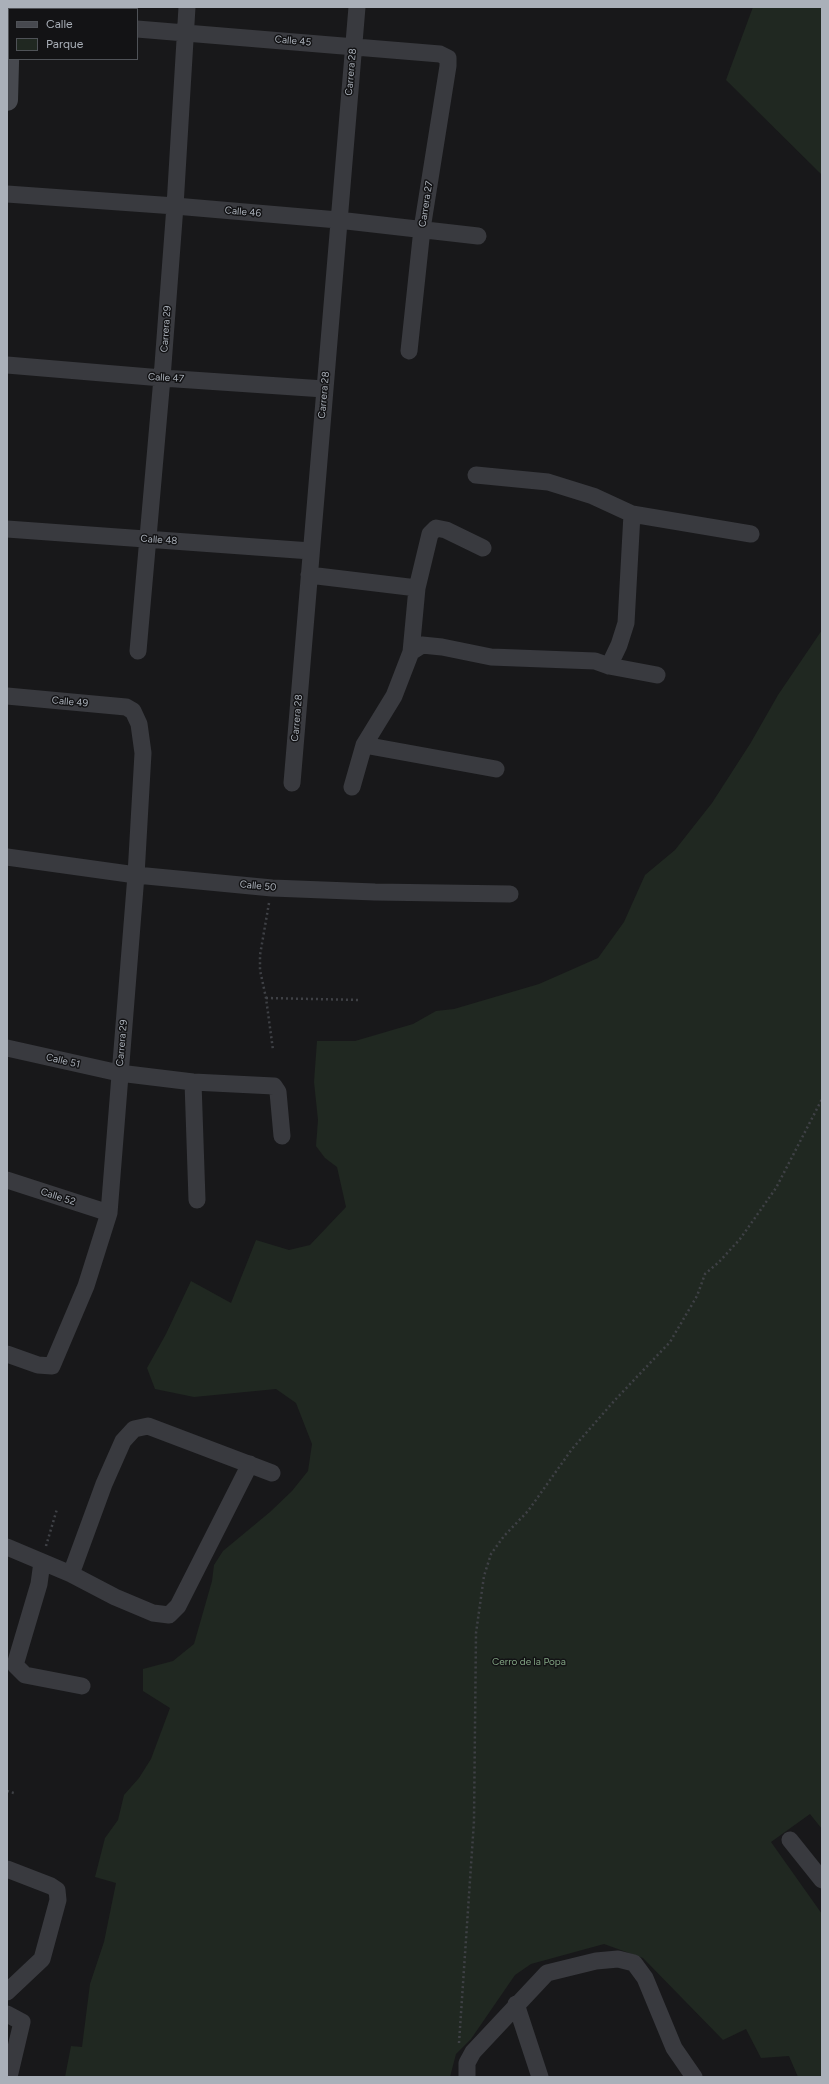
<!DOCTYPE html>
<html>
<head>
<meta charset="utf-8">
<style>
  body { margin:0 }
  #map { position:relative; width:829px; height:2084px; overflow:hidden; background:#18181a; font-family:Figtree,sans-serif }
  canvas { display:block }
  .frame { position:absolute; inset:0; border:8px solid #aab0b9; pointer-events:none }
  .legend { position:absolute; left:8px; top:8px; width:130px; height:52px; box-sizing:border-box; background:#131315; border:1px solid #4f5257; margin:0; padding:5px 7px; list-style:none; font-size:12px; color:#aab0b9 }
  .legend li { display:flex; align-items:center; gap:8px; height:20px }
  .legend b { width:20px; border:1px solid #4f5257 }
</style>
</head>
<body>
<div id="map">
<canvas width="829" height="2084"></canvas>
<div class="frame"></div>
<ul class="legend">
<li><b style="height:5px;background:#47494f"></b>Calle</li>
<li><b style="height:11px;background:#202821"></b>Parque</li>
</ul>
</div>
<script>
const ctx = document.querySelector('canvas').getContext('2d');
ctx.lineJoin = 'round';
function fillPath(path, color) {
  ctx.fillStyle = color;
  ctx.fill(path, 'evenodd');
}
function shape(rows) {
  const path = new Path2D();
  for (const r of rows) {
    path.moveTo(r[0], r[1]);
    for (let i = 2; i < r.length; i += 2) path.lineTo(r[i], r[i + 1]);
  }
  return path;
}
function strokePath(path, color, width, dash) {
  ctx.strokeStyle = color;
  ctx.lineWidth = width;
  ctx.lineCap = dash ? 'butt' : 'round';
  ctx.setLineDash(dash || []);
  ctx.stroke(path);
}
function label(font, color, halo, rows, align = 'center') {
  ctx.font = font + ' Figtree,sans-serif';
  ctx.lineWidth = 3;
  ctx.setLineDash([]);
  ctx.textBaseline = 'middle';
  ctx.strokeStyle = halo;
  ctx.fillStyle = color;
  for (const [text, x, y, turn = 0] of rows) {
    ctx.save();
    ctx.translate(x, y);
    ctx.rotate((+turn || 0) * Math.PI / 180);
    ctx.textAlign = isNaN(turn) ? turn : align;
    if (halo) ctx.strokeText(text, 0, 0);
    ctx.fillText(text, 0, 0);
    ctx.restore();
  }
}
fillPath(shape([
  [753,7,822,7,822,175,726,80],
  [822,630,822,1829,810,1814,771,1842,822,1914,822,2077,798,2077,789,2056,761,2058,746,2029,723,2040,643,1958,604,1944,531,1964,515,1975,471,2039,456,2054,450,2077,65,2077,71,2046,82,2047,90,1984,104,1942,116,1883,95,1877,105,1838,118,1820,124,1795,139,1778,151,1759,170,1708,143,1691,143,1669,173,1661,194,1644,212,1581,214,1565,223,1551,270,1512,292,1491,308,1471,312,1444,296,1403,276,1389,194,1397,155,1389,147,1368,166,1334,191,1281,231,1303,256,1240,289,1250,310,1245,346,1207,337,1167,325,1158,316,1146,318,1120,314,1082,317,1041,355,1041,413,1024,436,1011,454,1009,539,984,598,958,624,922,645,875,675,850,712,803,750,744,778,695]
]), '#202821');
strokePath(shape([
  [269,903,260,955,260,970,266,998,273,1050],
  [266,998,361,1000],
  [46,1546,57,1509],
  [7,1791,14,1793],
  [459,2043,474,1821,476,1633,484,1576,491,1554,504,1536,528,1511,572,1449,615,1400,670,1342,697,1296,705,1274,719,1262,740,1239,776,1188,822,1099]
]), '#3f4146', 2.5, [2, 3]);
strokePath(shape([
  [137,29,440,54,448,58,448,66,422,229,409,351],
  [7,194,175,206,338,220,478,236],
  [7,365,162,378,324,389],
  [476,475,548,482,593,496,632,514,751,534],
  [7,529,311,551],
  [309,575,417,588],
  [138,651,162,378,175,206,187,7],
  [411,652,422,645,442,647,491,657,595,661,609,666,657,675],
  [609,666,619,645,626,623,632,514],
  [7,696,126,707,133,711,139,724,143,753,136,875,109,1213,86,1286,52,1366,38,1365,7,1354],
  [364,745,496,769],
  [292,783,357,7],
  [352,787,364,745,394,696,411,652,417,588,430,534,436,528,446,530,483,548],
  [7,857,136,875,272,888,375,892,510,894],
  [7,1048,119,1073,193,1082,274,1086,278,1092,282,1136],
  [193,1082,197,1200],
  [7,1180,109,1213],
  [7,1547,71,1574,115,1597,153,1613,169,1615,178,1606,250,1464],
  [42,1562,39,1584,15,1665,25,1675,82,1686],
  [71,1574,104,1484,123,1441,134,1429,148,1426,272,1473],
  [790,1840,822,1880],
  [7,1869,51,1886,57,1890,58,1900,42,1959,7,1992],
  [516,2004,540,2077],
  [7,2014,22,2022,9,2077],
  [467,2077,467,2063,473,2052,547,1973,596,1961,618,1959,634,1963,645,1978,674,2048,694,2077]
]), '#393a3f', 17);
strokePath(shape([
  [11,9,11,7],
  [7,100,9,27]
]), '#47494f', 22);
label('10px', '#aab0b9', '#131315', [
  ["Calle 45",293,41,5],
  ["Carrera 28",351,72,-85],
  ["Carrera 27",426,204,-81],
  ["Calle 46",243,212,5],
  ["Carrera 29",166,329,-86],
  ["Calle 47",166,378,4],
  ["Carrera 28",324,395,-85],
  ["Calle 48",159,540,4],
  ["Calle 49",70,702,5],
  ["Carrera 28",297,718,-85],
  ["Calle 50",258,886,5],
  ["Carrera 29",122,1043,-85],
  ["Calle 51",63,1061,13],
  ["Calle 52",58,1197,18]
]);
label('10px', '#82a483', '#131315', [
  ["Cerro de la Popa",529,1662]
]);
</script>
</body>
</html>
